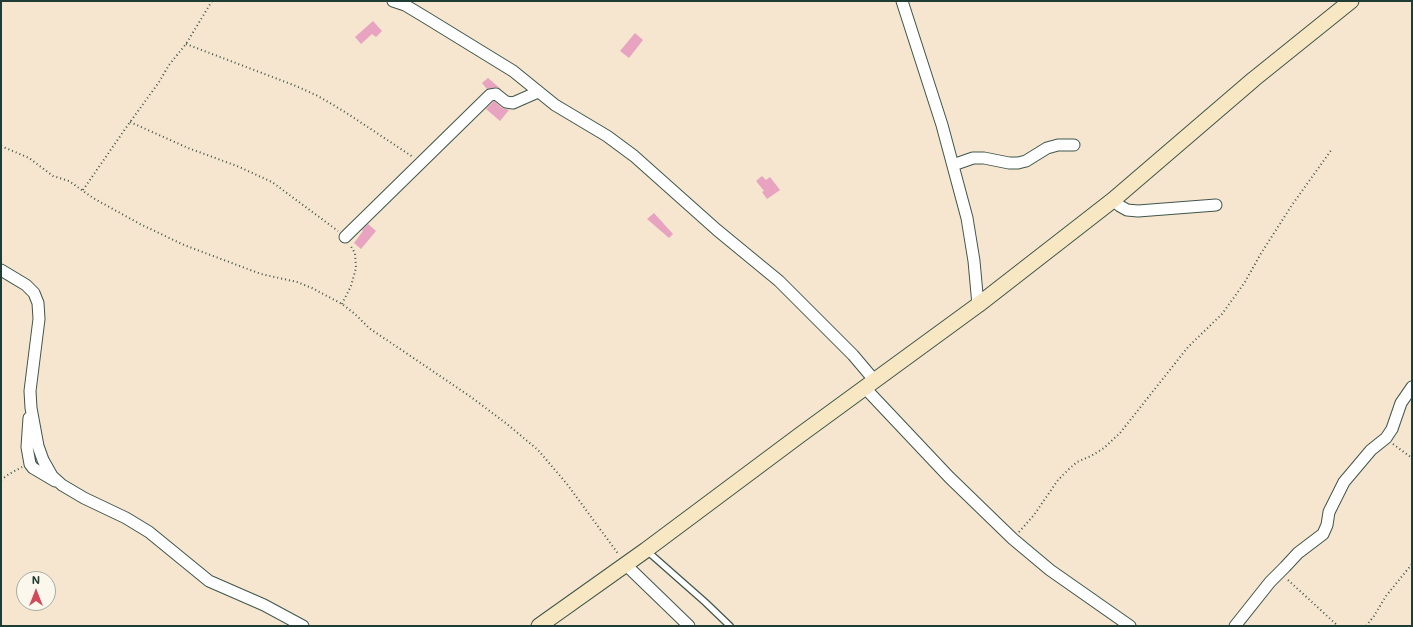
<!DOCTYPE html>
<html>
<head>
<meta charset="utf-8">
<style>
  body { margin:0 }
  #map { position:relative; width:1413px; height:627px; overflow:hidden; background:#f6e6cf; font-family:Mali,sans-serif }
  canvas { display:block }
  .frame { position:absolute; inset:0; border:2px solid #1f3d34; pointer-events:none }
  .north { position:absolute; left:16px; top:571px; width:40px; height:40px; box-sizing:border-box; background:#fbf7ec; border:1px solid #a3ada2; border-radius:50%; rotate:0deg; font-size:11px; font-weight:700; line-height:16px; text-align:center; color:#1f3d34 }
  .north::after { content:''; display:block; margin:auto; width:14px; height:18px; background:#d1495b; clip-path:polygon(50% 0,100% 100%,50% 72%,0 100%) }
</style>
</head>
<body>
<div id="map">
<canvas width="1413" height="627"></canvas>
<div class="frame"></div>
<div class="north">N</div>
</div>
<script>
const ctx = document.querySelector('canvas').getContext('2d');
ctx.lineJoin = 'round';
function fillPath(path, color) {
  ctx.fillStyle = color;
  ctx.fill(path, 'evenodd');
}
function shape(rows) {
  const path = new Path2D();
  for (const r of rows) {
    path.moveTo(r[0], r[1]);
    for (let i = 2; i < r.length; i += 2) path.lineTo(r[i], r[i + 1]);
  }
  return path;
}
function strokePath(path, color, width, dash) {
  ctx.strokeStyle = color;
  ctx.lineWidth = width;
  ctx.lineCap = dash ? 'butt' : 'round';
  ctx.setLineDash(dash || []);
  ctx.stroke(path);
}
fillPath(shape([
  [373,21,382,31,376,37,372,34,361,44,355,37],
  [635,33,643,40,629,58,620,51],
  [488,78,502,90,497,87,487,89,482,83],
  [494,101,502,108,509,110,500,121,486,109],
  [762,176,766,180,770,177,780,190,767,199,762,192,764,191,756,181],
  [654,213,673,234,669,238,647,219],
  [368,224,376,231,361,249,354,243,363,231,362,230]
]), '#e7a3c0');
const lane = shape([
  [646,550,705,602,730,626]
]);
const street = shape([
  [393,1,405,5,425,17,513,71,555,105,607,136,634,156,717,230,779,281,853,355,875,381],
  [902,1,942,125,967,218,974,261,978,305],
  [953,165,973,158,984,158,1009,163,1018,163,1026,161,1047,148,1058,145,1074,145],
  [1113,200,1120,206,1127,210,1138,211,1216,205],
  [345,237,490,95,496,94,506,102,513,103,538,92],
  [1,270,26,285,34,293,38,303,39,319,30,391,31,408,38,446,43,460,52,476,62,485,84,498,126,518,149,532,209,581,264,605,303,626],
  [865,388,949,477,1013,539,1050,570,1130,626],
  [29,418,27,447,30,464,33,468,55,481],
  [625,564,689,626],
  [1235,626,1270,582,1285,567,1298,553,1323,534,1327,525,1329,512,1344,482,1371,450,1386,438,1392,429,1401,403,1412,387]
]);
const secondary = shape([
  [539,626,646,550,800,435,978,305,1113,200,1254,79,1351,1]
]);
strokePath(lane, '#3f564b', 8);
strokePath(street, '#3f564b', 13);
strokePath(secondary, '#3f564b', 17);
strokePath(shape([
  [186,44,296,86,318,96,345,112,413,157],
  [130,122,188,148,237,166,272,182,338,231],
  [1,146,29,158,53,176,69,181,93,198,140,224,184,245,261,274,297,282,312,288,342,304,355,314,369,328,471,397,507,424,538,450,567,484,619,555],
  [83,190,123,132,159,82,169,65,186,44,212,1],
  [342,304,351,286,356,268,355,253,350,245],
  [1393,444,1412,458],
  [1,480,9,474,22,467],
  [1019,532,1034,515,1058,480,1069,469,1077,462,1091,456,1104,448,1120,433,1188,347,1222,314,1245,282,1260,255,1292,205,1332,149],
  [1288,580,1338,626],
  [1366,626,1374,616,1386,596,1412,564]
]), '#3f564b', 2, [1, 3]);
strokePath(lane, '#fff', 5.5);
strokePath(street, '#fff', 11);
strokePath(secondary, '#f7e8c3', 15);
</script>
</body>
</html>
